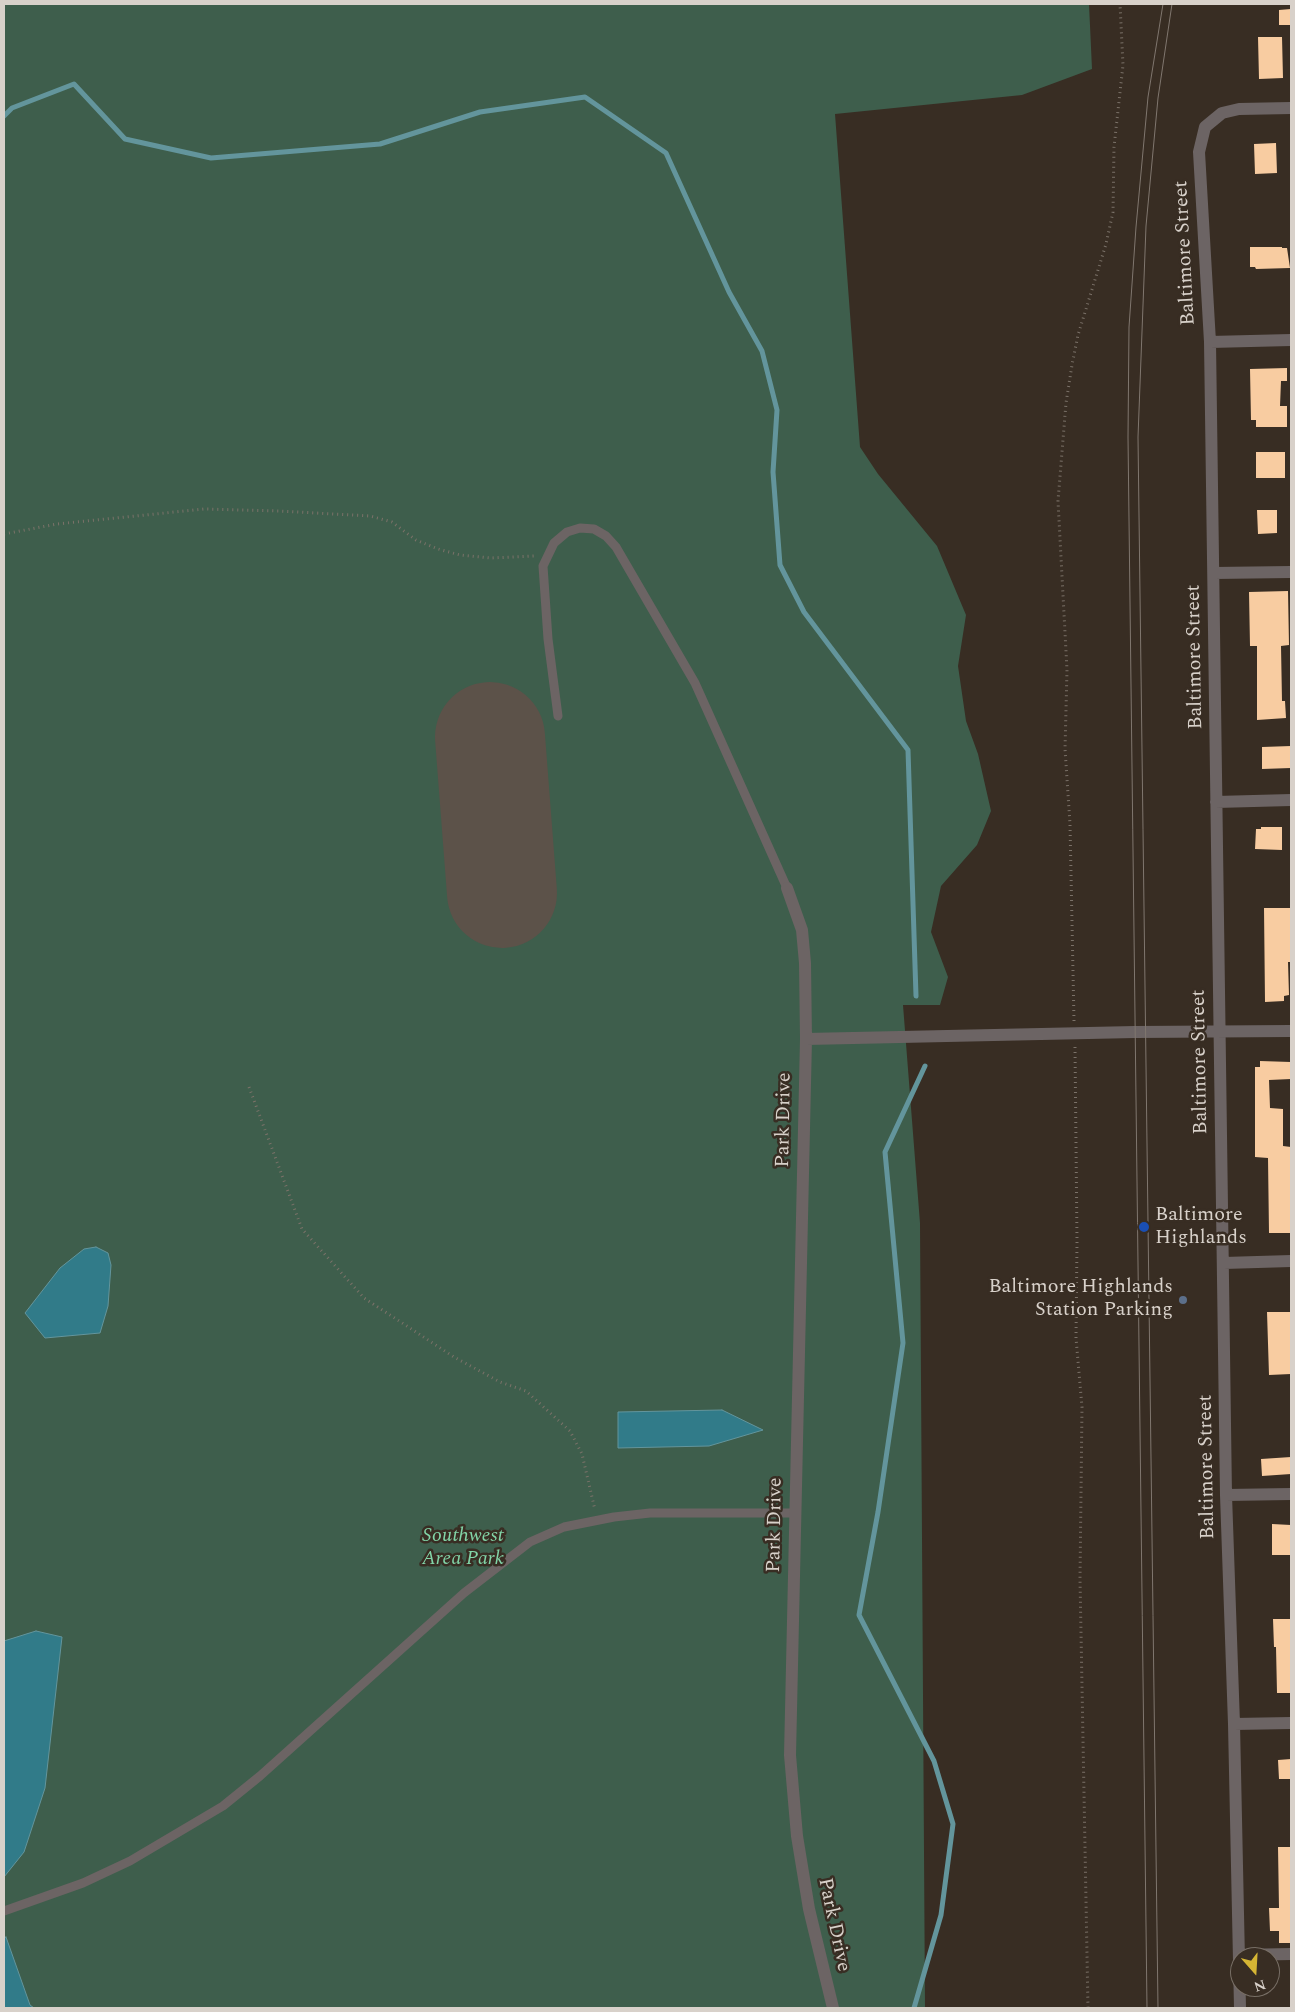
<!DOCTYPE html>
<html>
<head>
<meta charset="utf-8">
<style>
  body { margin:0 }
  #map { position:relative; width:1295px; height:2012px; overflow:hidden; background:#382d23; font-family:Spectral,serif }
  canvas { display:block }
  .frame { position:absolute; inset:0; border:5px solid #d8d1ca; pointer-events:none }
  .north { position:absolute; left:1230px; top:1947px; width:50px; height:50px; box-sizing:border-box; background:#382d23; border:1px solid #786f66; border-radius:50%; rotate:161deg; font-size:14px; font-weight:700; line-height:20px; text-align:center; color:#d8d1ca }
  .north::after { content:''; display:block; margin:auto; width:18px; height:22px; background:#d5b534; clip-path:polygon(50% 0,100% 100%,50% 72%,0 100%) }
</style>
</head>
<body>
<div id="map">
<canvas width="1295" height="2012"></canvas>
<div class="frame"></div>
<div class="north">N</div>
</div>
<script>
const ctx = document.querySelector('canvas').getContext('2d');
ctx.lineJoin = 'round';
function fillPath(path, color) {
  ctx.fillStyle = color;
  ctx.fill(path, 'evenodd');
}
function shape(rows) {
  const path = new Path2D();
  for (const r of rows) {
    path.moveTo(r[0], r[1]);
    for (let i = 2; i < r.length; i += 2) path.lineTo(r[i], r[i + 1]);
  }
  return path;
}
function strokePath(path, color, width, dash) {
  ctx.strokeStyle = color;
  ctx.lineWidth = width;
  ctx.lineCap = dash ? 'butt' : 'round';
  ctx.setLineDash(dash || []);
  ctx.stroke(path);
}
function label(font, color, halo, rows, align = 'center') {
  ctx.font = font + ' Spectral,serif';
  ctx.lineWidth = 5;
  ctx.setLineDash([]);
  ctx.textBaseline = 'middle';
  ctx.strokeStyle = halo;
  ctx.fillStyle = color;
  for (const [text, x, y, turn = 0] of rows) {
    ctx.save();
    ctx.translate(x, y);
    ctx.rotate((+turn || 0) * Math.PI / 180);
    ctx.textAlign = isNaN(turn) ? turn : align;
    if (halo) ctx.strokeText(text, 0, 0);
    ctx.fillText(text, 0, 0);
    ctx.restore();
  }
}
fillPath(shape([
  [4,4,1089,4,1092,69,1022,95,835,114,860,447,878,474,937,546,966,615,958,666,966,721,978,754,991,811,977,845,941,886,931,932,948,977,940,1005,903,1005,920,1223,925,2008,4,2008]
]), '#3e5e4c');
const water = shape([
  [96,1247,108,1253,111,1265,108,1306,100,1333,45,1338,25,1313,60,1268,84,1249,96,1247],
  [722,1410,763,1430,709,1446,618,1448,618,1412,722,1410],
  [36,1631,62,1637,45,1788,24,1852,4,1877,4,1641,36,1631],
  [6,1937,30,2005,34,2008,4,2008,4,1938,6,1937]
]);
fillPath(water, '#317b89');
strokePath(water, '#63959c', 1);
strokePath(shape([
  [4,116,12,108,74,84,125,139,211,158,380,144,480,112,585,97,666,153,729,292,762,351,777,410,773,472,780,565,804,612,908,750,916,996],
  [914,2008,941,1915,953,1824,934,1761,859,1615,878,1512,903,1343,885,1152,925,1066]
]), '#63959c', 5);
strokePath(shape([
  [490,737,502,893]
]), '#5c5249', 110);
fillPath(shape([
  [1291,9,1291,25,1279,25,1279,10],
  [1258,37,1282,37,1283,78,1259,79],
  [1276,143,1277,173,1255,174,1254,144],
  [1250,247,1282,247,1282,248,1287,248,1290,268,1256,269,1255,267,1250,267],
  [1287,368,1287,381,1281,381,1280,406,1287,406,1287,427,1256,427,1256,420,1251,420,1250,369],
  [1256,452,1285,452,1285,478,1256,478],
  [1257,510,1277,510,1277,533,1258,534],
  [1288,591,1289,645,1281,646,1282,701,1285,701,1286,718,1257,720,1257,646,1250,646,1249,592],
  [1291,746,1291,768,1262,769,1262,747],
  [1261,827,1282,827,1282,850,1255,849,1256,829,1261,829],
  [1264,908,1291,908,1291,962,1288,962,1289,995,1284,996,1284,1001,1265,1002],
  [1260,1061,1291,1062,1291,1079,1269,1080,1270,1108,1283,1109,1283,1146,1291,1147,1291,1233,1269,1233,1268,1158,1255,1157,1255,1067,1260,1067],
  [1267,1312,1291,1312,1291,1374,1269,1375],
  [1291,1457,1291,1474,1262,1476,1261,1459],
  [1272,1524,1291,1525,1291,1555,1272,1555],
  [1273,1619,1291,1619,1291,1693,1277,1693,1276,1647,1274,1647],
  [1291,1759,1291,1779,1279,1779,1278,1760],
  [1278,1847,1291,1847,1291,1943,1279,1943,1279,1931,1270,1931,1269,1908,1279,1908]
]), '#f8cca1');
strokePath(shape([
  [4,534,57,524,204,509,279,511,370,516,392,522,416,540,438,549,460,555,490,558,534,556],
  [1074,1021,1070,824,1065,749,1067,670,1058,501,1066,403,1072,365,1078,335,1106,244,1113,212,1114,147,1123,65,1120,4],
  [1075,1047,1077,1241,1076,1338,1082,1407,1080,1579,1088,2008],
  [249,1087,302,1229,364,1298,454,1357,500,1382,526,1391,570,1431,582,1454,595,1510]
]), '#7b7269', 3, [1, 4]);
strokePath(shape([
  [558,716,548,639,543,566,554,543,567,532,580,528,594,529,606,536,616,547,695,683,787,888],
  [4,1911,83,1883,130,1861,223,1806,260,1776,464,1593,530,1542,564,1527,614,1517,650,1513,795,1513]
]), '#6c6464', 9);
strokePath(shape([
  [1210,342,1291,340],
  [1214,573,1291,572],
  [1216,802,1291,800],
  [787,888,802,930,805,963,806,1039,790,1755,797,1836,809,1909,833,2008],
  [806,1039,1135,1032,1291,1031],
  [1224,1263,1291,1261],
  [1226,1495,1291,1494],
  [1234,1724,1291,1723],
  [1239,1955,1291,1954],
  [1240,2008,1234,1724,1226,1495,1210,342,1199,152,1205,127,1222,113,1239,109,1291,108]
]), '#6c6464', 12);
strokePath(shape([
  [1147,2008,1128,437,1129,327,1136,227,1148,97,1163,4],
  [1158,2008,1138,437,1146,226,1158,98,1172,4]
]), '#80776f', 1);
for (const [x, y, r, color] of [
  [1144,1227,6,"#1a4fb4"],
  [1183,1300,5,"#5c6f8a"]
]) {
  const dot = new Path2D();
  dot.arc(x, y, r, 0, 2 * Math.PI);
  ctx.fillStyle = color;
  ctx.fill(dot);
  strokePath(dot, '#382d23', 2);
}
label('20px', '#d8d1ca', '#382d23', [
  ["Baltimore Street",1186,253,-93],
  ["Baltimore Street",1196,657,-91],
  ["Baltimore Street",1201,1062,-91],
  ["Park Drive",785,1120,-89],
  ["Baltimore Street",1208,1467,-91],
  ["Park Drive",776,1525,-89],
  ["Park Drive",833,1925,78]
]);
label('20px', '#d8d1ca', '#382d23', [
  ["Baltimore",1155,1216],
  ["Highlands",1155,1239],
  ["Baltimore Highlands",1173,1288,"right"],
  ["Station Parking",1173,1311,"right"]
], 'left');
label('italic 20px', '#82d5a8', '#382d23', [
  ["Southwest",463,1537],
  ["Area Park",463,1560]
]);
</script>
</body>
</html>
